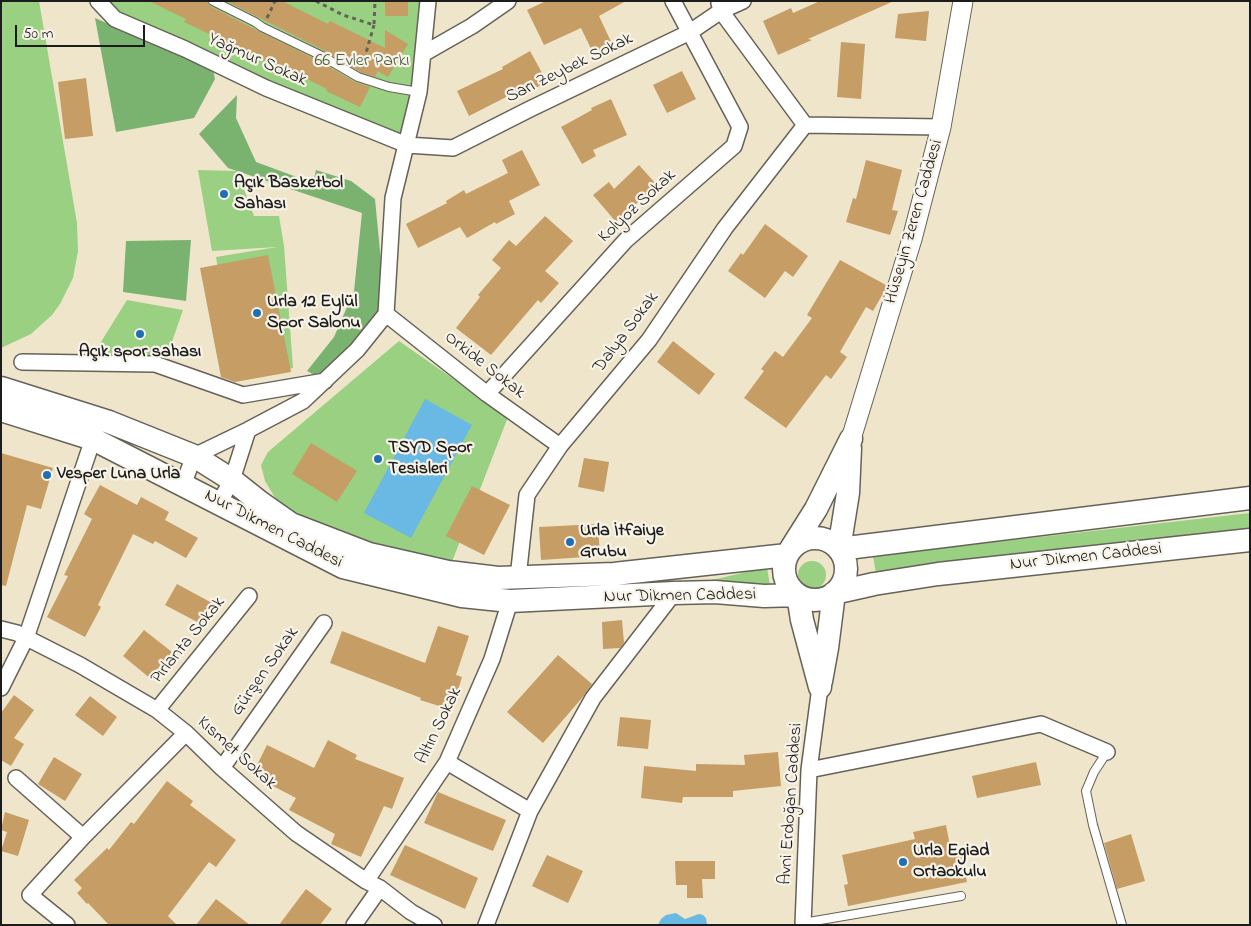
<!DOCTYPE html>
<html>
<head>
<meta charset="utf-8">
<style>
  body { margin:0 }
  #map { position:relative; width:1251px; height:926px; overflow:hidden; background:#efe5ca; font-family:"Indie Flower",sans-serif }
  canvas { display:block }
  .frame { position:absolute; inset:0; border:2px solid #1c1c1c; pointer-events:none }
  .scale { position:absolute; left:15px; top:25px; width:130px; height:22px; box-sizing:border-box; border:2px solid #1c1c1c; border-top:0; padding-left:6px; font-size:15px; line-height:18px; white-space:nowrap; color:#1c1c1c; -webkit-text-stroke:4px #f7f3e8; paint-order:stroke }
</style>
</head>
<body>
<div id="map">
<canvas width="1251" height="926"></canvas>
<div class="frame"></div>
<div class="scale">50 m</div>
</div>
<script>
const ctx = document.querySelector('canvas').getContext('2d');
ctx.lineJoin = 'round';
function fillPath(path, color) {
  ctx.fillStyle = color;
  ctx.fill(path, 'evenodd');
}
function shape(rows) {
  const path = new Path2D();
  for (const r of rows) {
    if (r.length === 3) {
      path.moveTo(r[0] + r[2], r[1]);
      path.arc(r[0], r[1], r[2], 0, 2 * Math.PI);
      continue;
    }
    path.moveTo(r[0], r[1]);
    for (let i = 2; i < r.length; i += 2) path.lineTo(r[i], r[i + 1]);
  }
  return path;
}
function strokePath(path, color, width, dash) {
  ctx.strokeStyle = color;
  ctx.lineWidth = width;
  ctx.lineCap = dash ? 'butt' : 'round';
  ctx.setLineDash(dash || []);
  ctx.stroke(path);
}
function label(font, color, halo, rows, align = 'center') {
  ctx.font = font + ' "Indie Flower",sans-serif';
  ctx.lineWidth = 4.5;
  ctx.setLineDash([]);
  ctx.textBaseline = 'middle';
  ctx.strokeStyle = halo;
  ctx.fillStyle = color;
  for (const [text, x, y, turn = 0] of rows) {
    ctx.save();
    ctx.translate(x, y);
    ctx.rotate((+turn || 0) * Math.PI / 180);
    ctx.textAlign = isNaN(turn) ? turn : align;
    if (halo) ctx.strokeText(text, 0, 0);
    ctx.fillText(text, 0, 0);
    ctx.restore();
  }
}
fillPath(shape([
  [1,1,39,1,77,223,78,251,73,278,60,304,52,315,31,334,1,348],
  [98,1,428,1,407,145,185,49],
  [198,170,237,171,254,216,279,216,284,246,293,368,236,381,216,257,277,247,212,251],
  [127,300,183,310,166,359,91,358],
  [399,341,508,417,448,572,291,524,265,481,261,465,268,452],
  [1250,513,1250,532,876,574,873,556],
  [812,575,14],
  [767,567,770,586,704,582]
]), '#99d082');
fillPath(shape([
  [95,18,213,70,215,79,194,118,116,132],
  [237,95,236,118,256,162,313,183,316,170,351,181,375,199,386,314,326,381,307,371,334,337,354,291,362,213,228,168,199,134],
  [191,240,186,301,123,292,126,241]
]), '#7ab270');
fillPath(shape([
  [425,399,472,425,411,538,364,513],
  [676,913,685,919,699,914,703,915,706,918,707,925,658,925,661,919,666,915]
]), '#6ab9e4');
fillPath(shape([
  [149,1,207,1,210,6,260,32,319,61,355,82,370,87,360,107,326,91,327,89,266,59,265,61,184,22,186,19],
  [226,1,282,1,328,24,330,21,385,48,385,30,408,44,388,77,378,71,375,77,360,72,325,51],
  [385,1,408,1,408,16,385,16],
  [546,1,626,1,599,16,613,46,594,55,581,28,544,45,527,10],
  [820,1,894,1,808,39,812,40,778,55,763,21,791,8,793,13],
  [929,11,926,41,895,38,898,14],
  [841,42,865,44,861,99,837,97],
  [530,51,547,82,518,97,516,92,469,116,457,91,503,69,502,67],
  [682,71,696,99,667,113,653,85],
  [86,78,93,136,65,139,58,82],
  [611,99,627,135,593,150,596,156,582,164,561,127,592,110,591,108],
  [522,150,540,185,509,201,515,214,496,224,495,222,467,238,460,227,418,248,406,224,447,203,446,201,464,190,466,194,508,173,502,160],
  [866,160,902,170,892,210,898,211,890,235,846,222,853,198,856,199],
  [639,165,657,185,616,222,593,195,609,182,614,189],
  [545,216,573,241,545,271,559,283,541,303,538,300,491,355,456,328,480,297,478,295,501,268,492,260,509,240,516,246],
  [765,224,808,256,793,277,785,271,765,298,728,271,741,253,743,255],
  [268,255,291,372,235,382,221,377,200,268],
  [840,260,886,285,885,290,873,311,866,307,840,352,847,357,831,379,826,375,786,428,744,398,764,371,761,369,775,351,783,357,812,318,807,315],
  [673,341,715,374,699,395,657,362],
  [311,443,357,471,337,502,292,474],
  [1,453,53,468,41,509,27,505,6,586,1,585],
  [584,458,609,462,604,492,578,487],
  [100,485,137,505,141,497,169,512,165,520,198,538,186,558,155,541,153,544,133,534,98,605,101,607,85,637,47,617,68,576,64,575,92,519,84,514],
  [472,486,510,505,484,555,446,536],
  [598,524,600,556,541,560,539,527],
  [177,584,212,603,201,624,165,605],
  [622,620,624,643,620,648,603,649,602,622],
  [438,626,469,636,456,675,462,677,452,710,420,700,421,698,330,663,342,631,425,663],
  [144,630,172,652,151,679,123,656],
  [558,655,592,684,582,698,543,743,507,712],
  [14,695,34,710,14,738,24,744,11,766,1,760,1,713],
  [90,696,117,717,103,736,75,715],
  [620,717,651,720,648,749,617,746],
  [328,740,357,755,355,759,404,778,392,809,384,806,361,857,331,844,335,834,289,810,296,798,252,775,267,745,314,768],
  [778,752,781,786,733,791,733,797,683,797,682,803,641,798,644,766,696,771,696,764,745,765,744,755],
  [54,757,82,774,65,801,38,784],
  [1036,762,1041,785,977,798,972,776],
  [167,781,193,801,190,805,236,840,216,867,209,862,168,916,177,925,109,925,88,903,87,904,77,893,82,888,74,880,107,848,109,850,131,822,134,824],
  [438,792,506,820,493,851,424,823],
  [5,812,29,820,18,856,1,851,7,832,1,830],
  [946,825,951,851,960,849,967,882,848,906,844,885,848,884,842,855,915,839,913,832],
  [1131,834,1145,881,1117,889,1104,843],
  [405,845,478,878,465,909,390,875],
  [547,855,583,871,568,903,532,886],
  [675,861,715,861,715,879,702,879,703,898,687,898,687,885,676,885],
  [306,889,332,909,320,925,279,925],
  [216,899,250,925,196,925]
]), '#c69d65');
const service = shape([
  [213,1,255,22,262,27,322,56,358,77,389,87,419,92],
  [1107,752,1094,772,1086,791,1093,825,1122,925],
  [803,923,961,896]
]);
const minor = shape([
  [98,1,115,19,185,49,266,88,407,145,453,148,530,109,690,32,721,11,743,1],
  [719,3,721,11,805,125,941,127],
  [423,54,472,26,508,1],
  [386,314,487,394,560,446],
  [22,362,155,364,243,395,325,381],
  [487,394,626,240,734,146,740,127,673,1],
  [183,485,194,456,248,430,303,401,357,350,386,314,393,198,419,92,428,1],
  [219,503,232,480,248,430],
  [518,578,527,495,560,446,649,340,725,228,805,125],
  [1,629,17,633,80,665,157,710,186,733,222,768,296,833,366,881,380,888,411,912,434,925],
  [1,688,26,638,93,439],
  [157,710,249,596],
  [447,762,530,811],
  [222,768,324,623],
  [809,770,1041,724,1107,752],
  [16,778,83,837],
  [366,881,447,762,492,659,510,601],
  [67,925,30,895,83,837,186,733],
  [354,925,380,888],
  [486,925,530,811,593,698,674,593],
  [803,925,809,770,820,687]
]);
const tertiary = shape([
  [851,439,912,239,941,127,963,1]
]);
const secondary = shape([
  [1,388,109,422,194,456,232,480,261,503,291,524,369,554,448,572,498,578,614,574,787,555,816,509,851,439],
  [1,410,93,439,343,567,462,596,510,601,674,593,715,592,764,596,798,595,802,620,820,687],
  [850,448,848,493,839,549,1250,498],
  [815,569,31],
  [821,681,827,648,834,593,874,584,938,574,1250,540]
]);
strokePath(service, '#666259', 10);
strokePath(minor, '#666259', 18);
strokePath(tertiary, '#666259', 21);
strokePath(secondary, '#666259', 25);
strokePath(shape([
  [316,1,343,15,374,25,375,1],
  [267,18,275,1],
  [362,67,374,25]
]), '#666259', 3, [4, 4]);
strokePath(service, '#fff', 8);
strokePath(minor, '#fff', 15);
strokePath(tertiary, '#fff', 19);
strokePath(secondary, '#fff', 22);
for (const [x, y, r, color] of [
  [224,194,5,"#1f6fb2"],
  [257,313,5,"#1f6fb2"],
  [140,334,5,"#1f6fb2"],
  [378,459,5,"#1f6fb2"],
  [47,475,5,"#1f6fb2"],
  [570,542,5,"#1f6fb2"],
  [903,862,5,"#1f6fb2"]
]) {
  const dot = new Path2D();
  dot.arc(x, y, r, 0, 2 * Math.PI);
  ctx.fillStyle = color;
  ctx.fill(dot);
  strokePath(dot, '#f7f3e8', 2);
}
label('18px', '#1c1c1c', '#f7f3e8', [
  ["Yağmur Sokak",257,61,24],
  ["Sarı Zeybek Sokak",570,69,-26],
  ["Kolyoz Sokak",638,207,-43],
  ["Hüseyin Zeren Caddesi",915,222,-74],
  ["Dalya Sokak",627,333,-53],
  ["Orkide Sokak",484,366,38],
  ["Nur Dikmen Caddesi",273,530,27],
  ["Nur Dikmen Caddesi",1086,558,-6],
  ["Nur Dikmen Caddesi",680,597,-1],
  ["Pırlanta Sokak",189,641,-51],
  ["Gürşen Sokak",266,672,-55],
  ["Altın Sokak",440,726,-64],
  ["Kısmet Sokak",236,754,42],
  ["Avni Erdoğan Caddesi",792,804,-86]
]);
label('18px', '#485b40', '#f7f3e8', [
  ["66 Evler Parkı",362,62]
]);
label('bold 18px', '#1c1c1c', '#f7f3e8', [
  ["Açık Basketbol",234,184],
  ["Sahası",234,205],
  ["Urla 12 Eylül",267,303],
  ["Spor Salonu",267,324],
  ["Açık spor sahası",140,353,"center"],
  ["TSYD Spor",388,449],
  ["Tesisleri",388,470],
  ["Vesper Luna Urla",57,475],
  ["Urla İtfaiye",580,532],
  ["Grubu",580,553],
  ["Urla Egiad",913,852],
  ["Ortaokulu",913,873]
], 'left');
</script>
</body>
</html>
